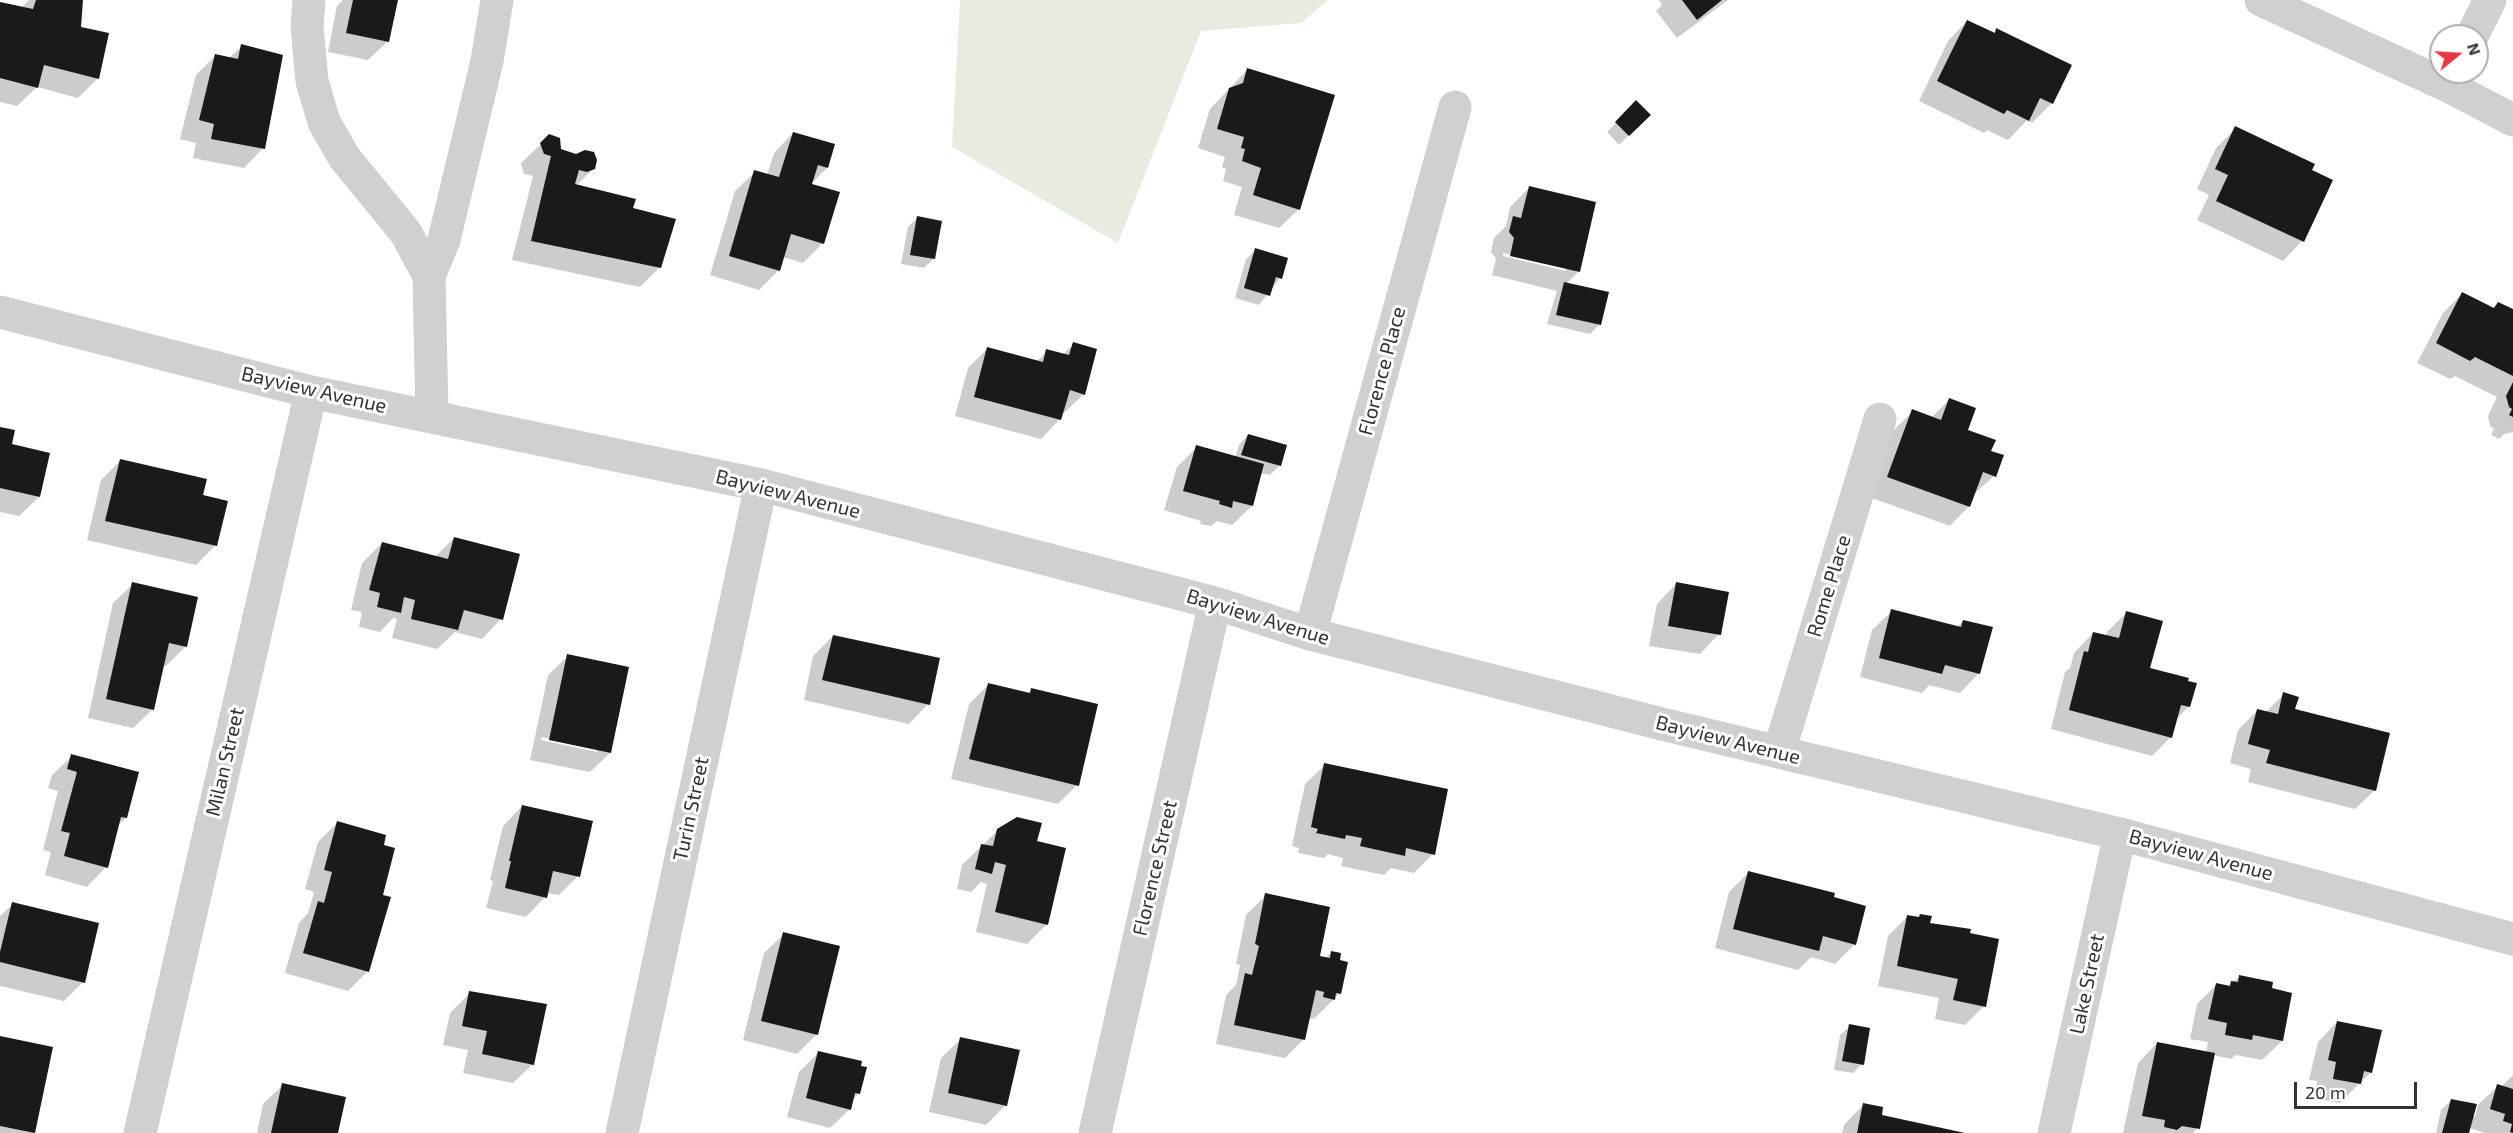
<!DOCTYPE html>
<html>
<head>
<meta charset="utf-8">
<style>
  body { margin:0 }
  #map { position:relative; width:2513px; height:1133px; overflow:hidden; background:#fff; font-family:"Exo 2",sans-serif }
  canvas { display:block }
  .north { position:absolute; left:2429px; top:24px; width:60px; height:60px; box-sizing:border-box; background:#fff; border:2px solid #adadad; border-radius:50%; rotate:72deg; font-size:16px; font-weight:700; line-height:24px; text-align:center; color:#333 }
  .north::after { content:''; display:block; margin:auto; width:21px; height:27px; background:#e63946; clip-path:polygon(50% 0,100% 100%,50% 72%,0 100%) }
  .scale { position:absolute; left:2294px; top:1082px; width:123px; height:27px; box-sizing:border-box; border:3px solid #333; border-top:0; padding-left:8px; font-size:18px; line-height:21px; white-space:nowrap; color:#333; -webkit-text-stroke:4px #fff; paint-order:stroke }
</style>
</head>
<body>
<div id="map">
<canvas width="2513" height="1133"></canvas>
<div class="north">N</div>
<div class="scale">20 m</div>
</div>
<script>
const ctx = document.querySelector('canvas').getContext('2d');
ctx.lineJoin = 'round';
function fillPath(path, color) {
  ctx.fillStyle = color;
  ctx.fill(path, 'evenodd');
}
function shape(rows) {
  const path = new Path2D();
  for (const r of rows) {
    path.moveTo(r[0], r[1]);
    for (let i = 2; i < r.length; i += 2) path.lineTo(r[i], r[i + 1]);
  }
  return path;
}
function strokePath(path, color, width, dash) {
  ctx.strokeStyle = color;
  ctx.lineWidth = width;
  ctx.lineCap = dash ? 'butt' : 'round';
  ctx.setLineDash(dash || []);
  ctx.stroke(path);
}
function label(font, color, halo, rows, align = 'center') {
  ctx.font = font + ' "Exo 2",sans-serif';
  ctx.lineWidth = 6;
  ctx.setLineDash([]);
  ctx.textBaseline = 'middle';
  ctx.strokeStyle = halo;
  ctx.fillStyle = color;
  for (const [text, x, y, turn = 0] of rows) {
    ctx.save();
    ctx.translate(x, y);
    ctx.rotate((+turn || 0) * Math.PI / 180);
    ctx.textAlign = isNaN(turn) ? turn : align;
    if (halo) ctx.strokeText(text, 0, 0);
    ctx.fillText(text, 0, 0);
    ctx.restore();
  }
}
fillPath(shape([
  [960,0,1328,0,1301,23,1201,31,1118,243,952,147]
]), '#e6ecdf');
fillPath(shape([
  [29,0,82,0,79,28,98,78,78,98,37,87,17,106,0,102,0,3,21,8],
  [343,0,396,0,388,41,368,60,328,52,337,6],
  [1659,0,1728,0,1677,38,1656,11,1662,5],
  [1967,21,1993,34,1997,30,2052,103,2032,123,2027,120,2008,140,1987,130,1984,133,1919,101,1948,41],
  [242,46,263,148,244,168,193,158,196,143,180,139,196,75,216,55,229,58],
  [1247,70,1299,209,1279,228,1234,215,1242,187,1223,181,1226,169,1222,167,1225,157,1198,148,1210,109],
  [1636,103,1649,115,1619,145,1607,132],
  [2236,128,2310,171,2302,241,2283,261,2197,220,2209,195,2197,189,2216,148],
  [793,133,833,145,827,168,810,185,823,243,803,263,783,257,779,270,759,290,710,275,735,191,755,172,767,175,774,153],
  [541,144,594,168,576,186,631,209,660,267,640,287,512,260,533,176,524,174,521,163],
  [1529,188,1594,203,1578,272,1566,284,1607,294,1599,325,1590,334,1547,324,1557,291,1492,275,1496,258,1491,252,1494,238,1506,226,1510,207],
  [1503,253,1566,268,1566,271,1503,256],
  [918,217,933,259,924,268,901,264,908,227],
  [1256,250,1280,278,1259,305,1235,298,1246,259],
  [2462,294,2493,309,2498,304,2513,311,2513,432,2504,434,2499,439,2491,435,2494,429,2490,426,2488,416,2497,397,2455,376,2450,379,2417,363,2443,313],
  [1074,344,1084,394,1064,413,1062,413,1060,419,1041,439,955,416,968,368,987,349,1036,362,1047,351,1062,355],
  [1949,400,1966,431,1990,452,1994,476,1973,495,1969,506,1950,526,1869,497,1893,431,1913,411,1931,418],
  [0,428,39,497,19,516,0,512],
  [1248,435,1285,446,1279,466,1270,475,1260,473,1252,506,1232,525,1217,521,1211,526,1200,524,1201,521,1164,510,1177,467,1197,447,1235,458,1239,445],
  [120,461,201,496,216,545,196,565,87,540,101,480],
  [454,538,501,619,482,639,455,632,437,649,392,638,397,619,393,618,380,632,359,627,362,612,351,610,362,563,382,543,435,557],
  [133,584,196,598,185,647,166,666,162,666,153,709,133,728,88,718,113,603],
  [1676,584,1719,634,1700,654,1649,646,1657,604],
  [1892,611,1957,627,1963,621,1979,673,1960,693,1929,685,1922,693,1860,677,1872,630],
  [2126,613,2149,669,2189,706,2176,720,2171,737,2152,756,2051,729,2065,672,2070,668,2074,653,2093,633,2106,636,2107,632],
  [833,636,928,704,909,724,804,700,813,656],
  [568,656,610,753,590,772,530,760,548,675],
  [542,737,597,749,597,752,541,740],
  [988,685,1027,694,1032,690,1077,785,1058,804,951,779,969,704],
  [2284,694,2294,710,2375,790,2355,809,2248,782,2251,769,2230,763,2238,730,2258,710,2266,712],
  [72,756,126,818,117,826,106,867,87,887,45,875,51,852,43,850,58,791,48,788,52,775],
  [1325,765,1433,854,1414,873,1391,868,1384,875,1341,866,1343,858,1328,854,1324,858,1298,853,1299,848,1292,846,1305,784],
  [522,806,578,876,559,895,546,893,545,897,526,917,486,908,493,881,490,880,503,826],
  [338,822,381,896,389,898,367,972,348,991,285,973,299,923,308,913,314,892,305,889,318,842],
  [998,830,1036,842,1047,924,1027,944,976,932,987,884,981,882,971,892,957,889,962,865],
  [1749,872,1832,898,1855,944,1835,964,1811,957,1798,970,1715,948,1729,892],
  [1266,895,1318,957,1325,959,1331,952,1340,993,1314,1019,1309,1018,1304,1039,1285,1058,1216,1044,1226,995,1236,985,1240,965,1236,964,1246,915],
  [13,904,83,982,64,1001,0,986,0,916],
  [1908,916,1929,924,1984,1006,1965,1025,1935,1019,1939,998,1878,986,1888,936],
  [784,934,817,1034,797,1054,743,1040,764,953],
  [2239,977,2270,990,2282,1041,2262,1060,2236,1055,2231,1059,2213,1055,2198,1128,2193,1133,2123,1133,2138,1063,2157,1043,2206,1053,2208,1042,2190,1039,2197,1004,2216,985,2227,987],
  [470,993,533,1064,513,1083,463,1073,468,1050,443,1045,450,1013],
  [2337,1022,2371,1072,2340,1103,2314,1098,2317,1081,2309,1080,2318,1042],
  [1850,1026,1862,1064,1853,1073,1834,1070,1840,1035],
  [0,1037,34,1132,33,1133,0,1133],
  [961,1039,1006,1105,986,1125,929,1112,941,1058],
  [819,1052,859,1093,852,1101,850,1109,830,1128,787,1117,799,1072],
  [2513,1075,2513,1133,2485,1133,2469,1128,2468,1133,2436,1133,2441,1110,2451,1100,2475,1117,2478,1105,2498,1086,2501,1087],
  [283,1085,336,1133,257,1133,263,1104],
  [1863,1105,1880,1116,1961,1133,1842,1133,1844,1125]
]), '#0003');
fillPath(shape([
  [36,0,83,0,81,27,109,33,99,79,44,65,38,88,0,78,0,2,33,9],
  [353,0,398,0,389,42,346,33],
  [1682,0,1722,0,1697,20],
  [1967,20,1995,33,1996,28,2072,65,2053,104,2040,98,2029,121,2007,110,2004,114,1937,81],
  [241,44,283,55,265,149,211,139,214,124,199,120,215,54,238,59],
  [1247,68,1335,95,1300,210,1253,195,1261,168,1242,161,1245,149,1241,148,1244,137,1217,129,1229,88,1243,83],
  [1636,100,1651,115,1629,136,1615,122],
  [2235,126,2315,164,2312,170,2333,180,2304,242,2216,201,2228,175,2215,169],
  [793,132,835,144,828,168,818,165,812,184,840,192,824,244,791,234,780,271,729,256,754,170,779,177],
  [549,134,560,138,561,149,576,154,585,150,594,152,597,160,595,169,587,172,579,170,575,184,636,199,633,208,676,219,661,268,531,241,551,156,544,154,540,143],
  [1529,186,1596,202,1580,272,1510,256,1514,238,1509,232,1513,216,1521,218],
  [917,216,942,221,935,259,910,255],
  [1255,248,1288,258,1282,279,1276,277,1270,296,1244,288],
  [1564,282,1609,292,1601,325,1556,315],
  [2462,292,2494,308,2498,302,2513,309,2513,376,2475,357,2470,361,2436,343],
  [1073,342,1097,349,1085,395,1070,390,1061,420,974,397,987,347,1043,362,1046,349,1069,355],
  [2513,382,2513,417,2509,415,2512,409,2509,407,2506,396],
  [1949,398,1976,408,1968,430,1996,440,1991,451,2004,455,1996,477,1983,472,1970,507,1887,477,1912,409,1941,420],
  [0,427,15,430,12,444,50,453,40,497,0,488],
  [1248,434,1287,445,1281,466,1241,455],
  [1196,445,1264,464,1253,506,1233,501,1232,508,1219,504,1220,501,1183,491],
  [120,459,207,479,203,495,228,501,217,546,105,521],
  [454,537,520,554,503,620,464,610,458,630,411,619,415,600,404,597,401,613,377,607,380,593,369,590,382,542,448,559],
  [132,582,198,597,187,647,169,643,154,710,106,699],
  [1676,582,1729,592,1721,635,1668,626],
  [1891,609,1961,627,1963,620,1993,627,1980,674,1945,665,1942,674,1879,658],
  [2126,611,2163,621,2150,668,2189,678,2188,681,2197,683,2190,707,2181,705,2172,738,2069,710,2084,651,2088,652,2093,632,2119,638],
  [833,635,940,658,930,705,822,680],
  [567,654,629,667,611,753,549,740],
  [988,683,1030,693,1031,688,1098,704,1079,786,969,759],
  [2283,692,2299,697,2295,709,2390,733,2376,791,2266,763,2270,750,2248,744,2257,709,2278,714],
  [71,754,139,772,127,818,121,817,108,868,64,856,70,833,61,831,77,772,67,769],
  [1324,763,1448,789,1435,855,1406,848,1405,856,1360,846,1362,838,1346,835,1345,839,1316,833,1318,829,1311,827],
  [522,805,593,821,580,877,553,871,547,898,505,888,511,861,509,861],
  [1017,817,1042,823,1037,841,1066,848,1048,925,995,912,1006,865,995,862,992,874,975,869,981,844,993,846,997,829],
  [337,821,386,835,384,845,395,848,383,895,391,897,369,972,303,953,318,901,324,903,332,872,324,870],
  [1748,871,1835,893,1834,897,1866,906,1856,945,1823,936,1819,951,1733,929],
  [1265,893,1330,907,1320,956,1330,958,1331,951,1341,953,1340,960,1348,962,1341,994,1336,993,1335,1000,1323,997,1324,992,1316,990,1305,1040,1234,1025,1245,973,1252,975,1259,946,1255,944],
  [12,902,99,923,85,983,0,962,0,952],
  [1920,914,1932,916,1930,923,1971,929,1970,933,1999,939,1986,1007,1953,1000,1958,979,1897,966,1907,915,1919,917],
  [783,932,840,946,818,1035,761,1021],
  [2239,975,2273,982,2272,988,2292,993,2283,1041,2253,1035,2252,1040,2225,1035,2227,1023,2208,1019,2216,983,2230,986,2231,981,2238,982],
  [469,991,547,1004,534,1065,482,1054,487,1031,462,1026],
  [2337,1021,2382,1030,2372,1073,2364,1071,2361,1084,2333,1079,2336,1062,2328,1060],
  [1849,1024,1870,1028,1864,1065,1842,1061],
  [0,1036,53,1047,35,1133,0,1126],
  [960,1037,1020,1050,1007,1106,948,1093],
  [2157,1042,2215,1053,2200,1129,2182,1126,2177,1130,2164,1127,2165,1120,2142,1116],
  [818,1051,862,1061,861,1066,867,1067,860,1094,855,1093,851,1110,806,1098],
  [282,1083,346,1097,338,1133,271,1133],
  [2497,1084,2513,1089,2513,1133,2510,1132,2512,1124,2503,1121,2505,1114,2490,1109],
  [2451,1099,2477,1104,2469,1133,2442,1133],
  [1863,1103,1883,1107,1882,1115,1965,1133,1857,1133]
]), '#1a1a1a');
strokePath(shape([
  [309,0,307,26,312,81,324,122,344,157,406,233,429,276,432,417],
  [2261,0,2448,86,2513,120],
  [2472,36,2490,0],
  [429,276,444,240,487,61,497,0],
  [0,312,311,392,761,485,1215,603,1310,634,1662,724,2120,834,2513,939],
  [1310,634,1455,107],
  [1779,752,1880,419],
  [140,1133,311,392],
  [622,1133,761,485],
  [1095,1133,1215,603],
  [2054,1133,2120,834]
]), '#d0d0d0', 33);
label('20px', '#333', '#fff', [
  ["Florence Place",1382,371,-75],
  ["Bayview Avenue",314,390,13],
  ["Bayview Avenue",788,494,14],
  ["Rome Place",1829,586,-73],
  ["Bayview Avenue",1258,617,17],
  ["Bayview Avenue",1728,740,14],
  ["Milan Street",225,762,-77],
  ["Turin Street",691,809,-78],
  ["Bayview Avenue",2201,855,15],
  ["Florence Street",1155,868,-77],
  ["Lake Street",2087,984,-78]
]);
</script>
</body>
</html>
